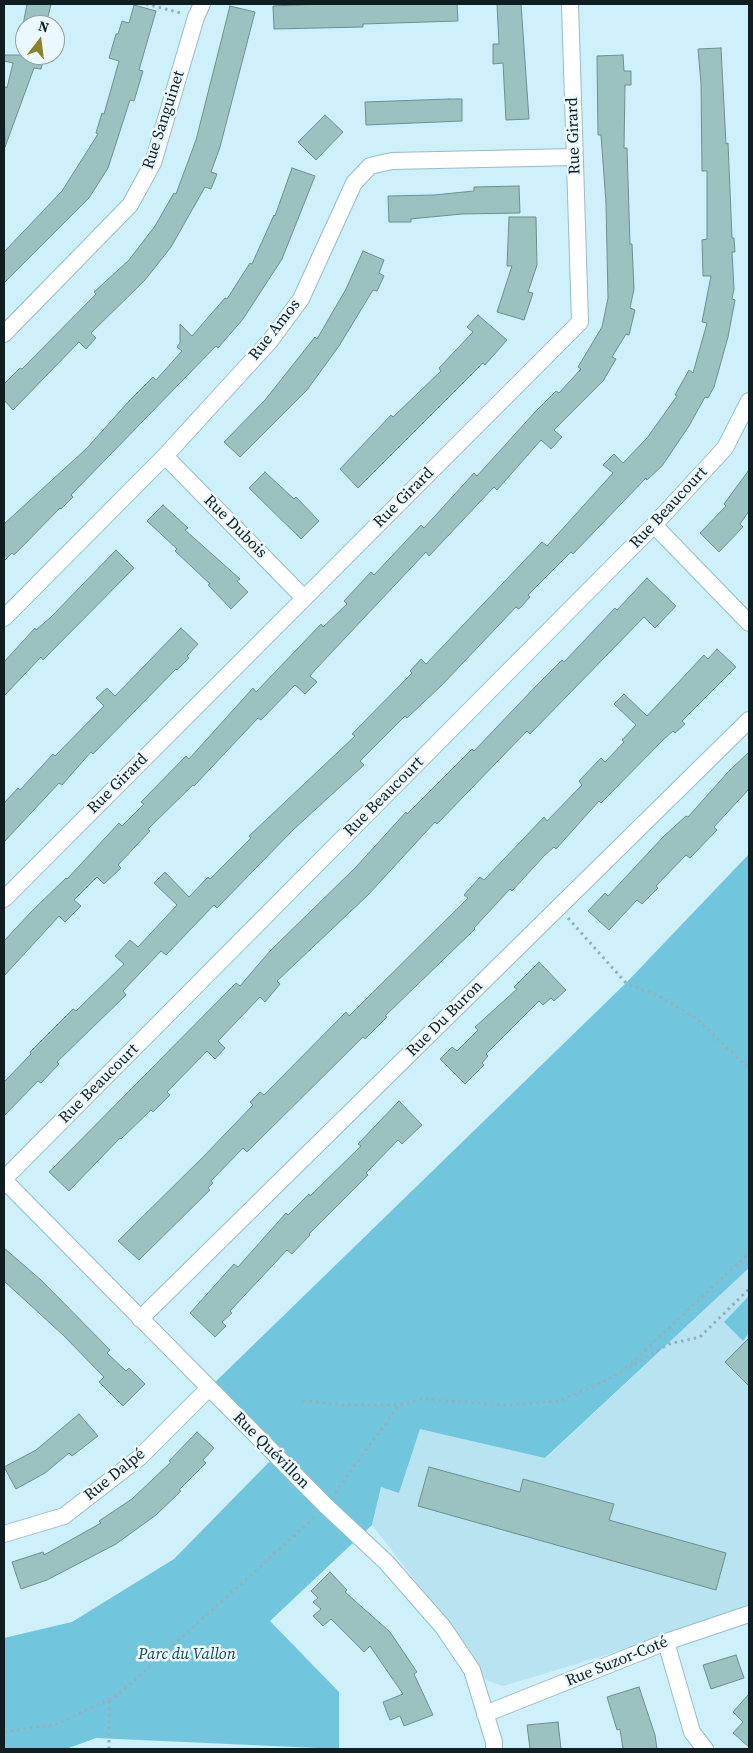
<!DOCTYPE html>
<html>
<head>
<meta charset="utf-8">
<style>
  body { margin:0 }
  #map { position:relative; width:753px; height:1753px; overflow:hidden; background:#cdf0fb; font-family:"Source Serif 4",serif }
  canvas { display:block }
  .frame { position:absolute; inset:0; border:5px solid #101d21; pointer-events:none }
  .north { position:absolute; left:15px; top:15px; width:50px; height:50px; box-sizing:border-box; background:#ebf9fe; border:1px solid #93a1a6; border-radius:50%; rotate:15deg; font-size:14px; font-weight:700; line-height:20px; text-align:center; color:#101d21 }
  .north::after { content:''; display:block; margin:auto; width:18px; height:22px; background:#8b822a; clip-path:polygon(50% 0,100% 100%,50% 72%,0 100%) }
</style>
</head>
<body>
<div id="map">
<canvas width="753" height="1753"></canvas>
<div class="frame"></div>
<div class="north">N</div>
</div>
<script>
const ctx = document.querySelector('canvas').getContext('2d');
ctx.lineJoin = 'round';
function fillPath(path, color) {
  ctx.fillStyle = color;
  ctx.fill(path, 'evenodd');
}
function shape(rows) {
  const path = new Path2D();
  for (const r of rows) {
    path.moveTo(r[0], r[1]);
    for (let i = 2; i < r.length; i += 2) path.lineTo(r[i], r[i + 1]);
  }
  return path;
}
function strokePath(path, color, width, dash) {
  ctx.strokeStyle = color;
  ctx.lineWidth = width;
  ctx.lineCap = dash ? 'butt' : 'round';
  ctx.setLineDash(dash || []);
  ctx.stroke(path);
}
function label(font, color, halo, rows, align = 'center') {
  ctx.font = font + ' "Source Serif 4",serif';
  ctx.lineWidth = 5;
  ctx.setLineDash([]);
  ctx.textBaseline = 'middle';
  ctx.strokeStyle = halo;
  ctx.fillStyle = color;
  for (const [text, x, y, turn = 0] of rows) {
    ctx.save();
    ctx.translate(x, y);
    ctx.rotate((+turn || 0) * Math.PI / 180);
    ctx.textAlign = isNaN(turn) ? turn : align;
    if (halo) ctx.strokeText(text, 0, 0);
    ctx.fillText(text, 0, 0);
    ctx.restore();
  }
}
fillPath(shape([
  [749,1268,749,1612,503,1686,488,1681,477,1670,446,1620,372,1525,381,1487,399,1493,420,1428,546,1458]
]), '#b8e4f1');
fillPath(shape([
  [749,854,749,1268,545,1458,420,1429,399,1493,381,1487,372,1525,270,1621,339,1692,339,1749,96,1738,66,1749,4,1749,4,1638,72,1622,174,1559,275,1456,209,1388,626,983],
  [749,1296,749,1333,743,1341,724,1322]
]), '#71c6de');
const building = shape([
  [27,4,51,4,46,25,23,25,27,4],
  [320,4,457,4,458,21,363,24,363,27,274,29,273,6,320,4],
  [497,4,521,4,529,119,506,120,503,63,493,64,493,44,499,44,497,4],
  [134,5,156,11,139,70,143,71,134,101,130,100,108,168,89,198,4,283,4,252,62,191,98,134,96,133,102,113,104,114,119,61,109,58,116,34,118,34,122,21,129,23,134,5],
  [230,6,255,12,220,147,211,172,217,174,211,189,205,187,171,247,145,280,91,333,96,338,86,349,79,342,13,410,4,400,4,384,20,368,22,369,96,294,94,292,129,260,155,226,174,193,176,194,196,140,230,6],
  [721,48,726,144,728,143,732,238,734,238,735,252,732,252,734,289,732,299,735,300,728,337,714,387,708,398,705,397,689,426,662,466,647,480,646,478,573,554,571,552,528,595,530,597,519,609,516,607,442,685,407,718,405,716,360,761,364,765,293,830,217,908,214,905,166,955,161,951,123,991,126,995,57,1062,59,1064,41,1083,38,1081,4,1116,4,1082,31,1054,30,1052,73,1009,76,1011,124,964,115,956,130,940,138,947,177,905,154,883,165,872,189,897,208,877,210,879,251,838,249,836,355,736,352,734,412,673,410,671,421,659,426,664,542,542,547,546,613,473,603,465,614,454,623,463,647,438,677,396,675,395,689,370,693,373,707,323,702,322,711,276,703,276,702,240,707,239,707,171,702,171,701,83,698,49,721,48],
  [4,55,45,55,41,69,34,68,5,147,4,86,7,88,13,63,4,61,4,55],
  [623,55,624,71,631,71,631,85,625,85,624,148,627,148,630,244,632,244,634,289,630,308,635,310,629,335,626,334,612,357,616,359,603,381,554,430,562,437,551,449,541,440,497,490,494,487,429,556,426,552,315,670,310,676,317,682,305,694,295,685,261,720,258,718,194,786,193,785,148,829,150,831,118,865,121,868,104,884,97,877,74,900,81,906,65,922,59,916,4,976,4,941,32,911,66,878,67,879,119,823,122,826,144,804,141,802,186,756,189,759,253,688,256,692,321,624,323,627,347,604,344,601,371,572,374,575,421,525,424,528,474,473,477,476,535,412,556,391,559,393,581,369,578,367,602,327,608,298,606,203,601,135,598,135,597,56,623,55],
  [449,99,462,99,462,121,366,125,365,102,449,99],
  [325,115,343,132,316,160,298,142,325,115],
  [292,168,315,176,282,259,243,319,218,348,216,346,71,495,73,497,61,509,60,508,14,555,12,553,4,561,4,524,87,448,129,401,153,377,156,380,182,351,177,347,180,343,180,324,192,336,225,298,227,299,250,263,252,264,274,215,275,216,292,168],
  [519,186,520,213,462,214,420,218,411,219,411,222,389,222,388,196,434,195,474,191,474,187,519,186],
  [509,217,536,217,537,265,528,292,533,293,524,320,497,312,512,266,507,266,509,217],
  [363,251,384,260,379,273,384,276,377,291,373,290,339,346,307,390,240,457,224,442,265,400,315,337,317,339,346,289,363,251],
  [478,315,507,340,485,365,483,363,358,488,340,469,391,415,393,417,441,371,439,368,473,332,467,327,478,315],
  [749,470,749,511,740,524,743,527,719,552,700,533,726,506,724,504,749,470],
  [265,472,294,499,296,497,319,521,301,539,249,488,265,472],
  [163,505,188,528,185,530,240,579,237,581,248,592,231,609,208,585,210,584,175,551,177,549,147,521,163,505],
  [116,550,134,568,43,660,41,657,4,696,4,662,35,628,36,630,51,617,116,550],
  [647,578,676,606,655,628,644,617,530,734,527,731,437,824,435,822,368,895,277,981,280,984,265,1002,260,997,218,1041,225,1048,215,1059,207,1051,167,1092,170,1095,153,1112,151,1110,121,1139,120,1138,69,1191,49,1172,236,983,240,986,270,951,356,867,406,812,407,814,472,749,474,751,537,685,562,660,564,662,615,608,617,610,647,578],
  [181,628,198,644,187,656,189,658,177,670,176,669,93,754,91,752,62,785,59,783,4,842,4,803,18,788,20,790,53,754,55,756,104,706,96,698,107,688,115,696,181,628],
  [717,649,736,667,682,721,685,724,675,733,673,731,663,740,601,803,599,801,556,849,554,847,544,856,512,891,510,889,474,928,475,929,385,1016,387,1017,365,1039,363,1037,247,1152,243,1148,211,1181,213,1183,208,1188,210,1190,139,1260,118,1241,204,1156,253,1105,250,1102,260,1092,264,1095,346,1012,349,1016,468,898,464,895,480,877,484,880,544,817,547,821,582,785,579,781,601,758,605,762,624,742,622,740,636,725,614,704,624,694,647,716,704,655,708,659,717,649],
  [749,752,749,789,714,827,717,830,690,858,686,855,656,886,658,888,642,904,637,900,609,930,588,911,605,893,608,896,664,836,686,816,688,817,728,772,749,752],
  [539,962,566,990,554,1001,551,998,543,1005,539,1001,486,1054,488,1056,482,1063,484,1065,465,1084,440,1059,452,1047,457,1051,478,1030,475,1027,517,989,514,987,539,962],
  [399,1101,422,1125,402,1144,398,1140,366,1173,368,1175,309,1234,310,1235,292,1254,287,1250,230,1311,232,1313,222,1322,226,1326,215,1337,190,1313,234,1264,238,1267,286,1213,288,1215,309,1194,310,1196,361,1146,358,1144,399,1101],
  [4,1248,41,1280,110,1350,107,1353,126,1371,129,1368,145,1384,123,1406,99,1382,104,1377,63,1335,4,1281,4,1248],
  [749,1338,749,1386,725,1362,749,1338],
  [79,1414,98,1436,72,1456,69,1453,45,1473,16,1489,4,1467,36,1450,79,1414],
  [197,1432,214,1448,203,1460,206,1463,179,1490,181,1491,156,1515,116,1544,47,1580,21,1589,12,1562,43,1552,44,1555,101,1523,99,1521,132,1499,171,1462,169,1461,197,1432],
  [429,1467,520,1492,523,1479,614,1504,609,1520,726,1553,716,1590,418,1506,429,1467],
  [330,1572,347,1590,345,1592,390,1632,417,1672,414,1674,433,1715,404,1726,400,1716,390,1720,383,1702,403,1694,370,1646,364,1652,331,1619,323,1626,313,1616,321,1609,313,1602,318,1598,311,1591,330,1572],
  [736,1655,744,1678,711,1689,703,1665,736,1655],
  [639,1687,655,1735,657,1749,623,1749,620,1729,617,1730,607,1697,639,1687],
  [749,1694,749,1747,733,1733,743,1722,733,1712,749,1694],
  [558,1722,561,1749,530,1749,527,1725,558,1722]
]);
fillPath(building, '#9cc1c1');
strokePath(building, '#6c9090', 1);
const street = shape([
  [4,334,130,205,153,163,196,17,202,4],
  [165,456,304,598],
  [654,525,749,623],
  [4,618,165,456,270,341,301,299,354,183,370,166,392,161,575,157],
  [4,899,580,322,570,4],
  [4,1179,654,525,725,448,749,401],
  [4,1180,326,1506,386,1562,443,1627,472,1670,494,1742,494,1749],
  [140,1319,749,720],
  [4,1534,64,1516,139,1458,209,1388],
  [666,1642,692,1732,705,1749],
  [485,1714,666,1642,749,1614]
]);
strokePath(street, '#99bcc6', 18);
strokePath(shape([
  [146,4,181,13],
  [568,918,626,983,661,997,697,1019,749,1069],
  [629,1367,669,1344,700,1337,749,1289],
  [303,1401,345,1405,398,1405],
  [335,1493,399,1405,421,1399,505,1405,559,1401,603,1382,624,1370,749,1253],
  [4,1732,57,1724,118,1695,315,1517],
  [109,1749,109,1700]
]), '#94b0b9', 3, [2.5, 4]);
strokePath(street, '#fff', 16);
label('16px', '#101d21', '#ebf9fe', [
  ["Rue Sanguinet",164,120,-72],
  ["Rue Girard",574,136,-92],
  ["Rue Amos",275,330,-52],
  ["Rue Girard",404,498,-45],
  ["Rue Beaucourt",669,508,-47],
  ["Rue Dubois",235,527,45],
  ["Rue Girard",118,784,-45],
  ["Rue Beaucourt",384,797,-45],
  ["Rue Du Buron",445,1019,-45],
  ["Rue Beaucourt",99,1084,-45],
  ["Rue Quévillon",271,1451,45],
  ["Rue Dalpé",115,1475,-39],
  ["Rue Suzor-Coté",617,1662,-22]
]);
label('italic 16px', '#164753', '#ebf9fe', [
  ["Parc du Vallon",187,1655]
]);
</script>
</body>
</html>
